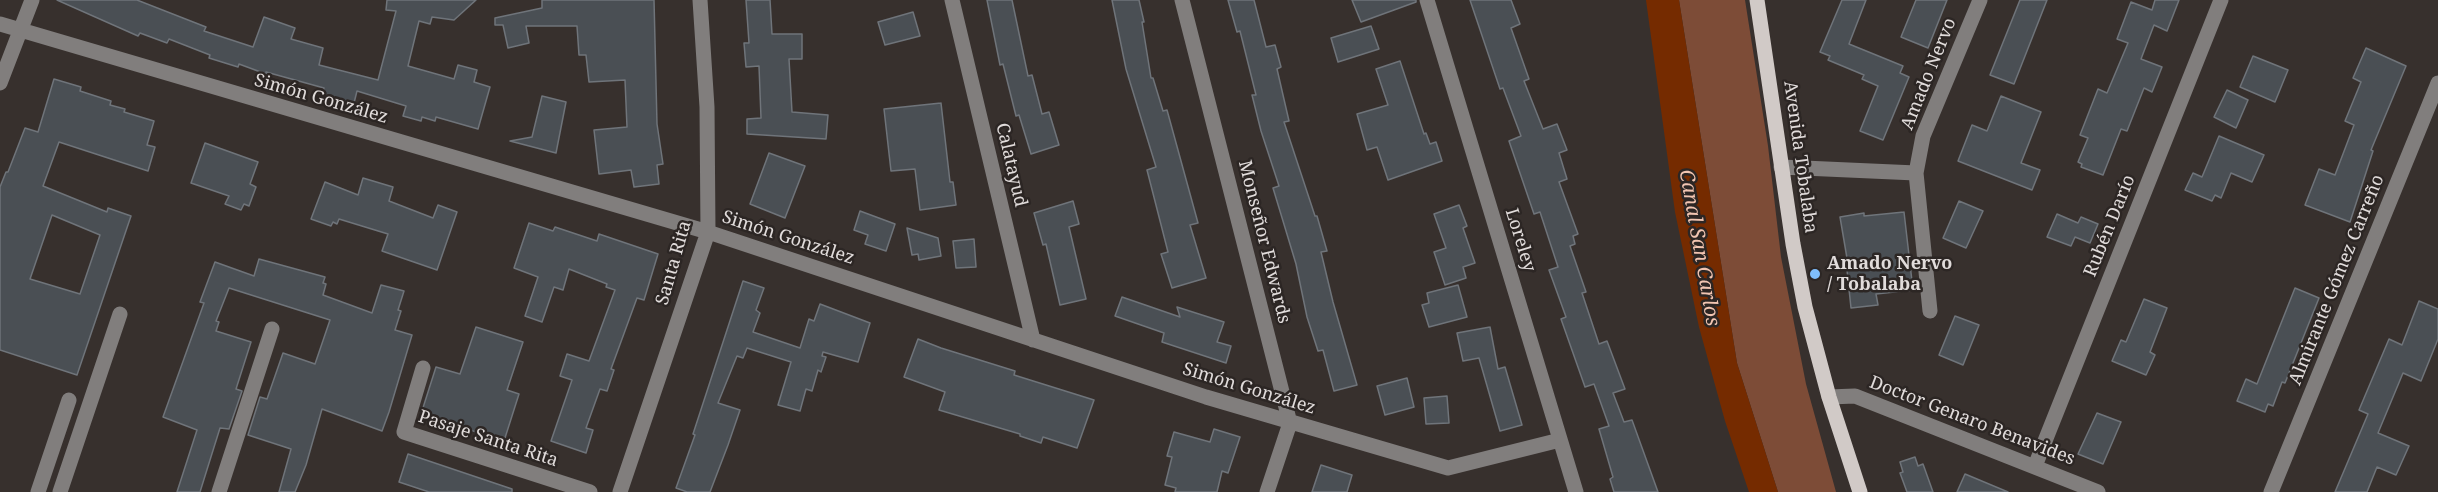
<!DOCTYPE html>
<html>
<head>
<meta charset="utf-8">
<style>
  body { margin:0 }
  canvas { display:block; background:#37302d }
</style>
</head>
<body>
<canvas width="2438" height="492"></canvas>
<script>
const ctx = document.querySelector('canvas').getContext('2d');
ctx.lineJoin = 'round';
function fillPath(path, color) {
  ctx.fillStyle = color;
  ctx.fill(path, 'evenodd');
}
function shape(rows) {
  const path = new Path2D();
  for (const r of rows) {
    path.moveTo(r[0], r[1]);
    for (let i = 2; i < r.length; i += 2) path.lineTo(r[i], r[i + 1]);
  }
  return path;
}
function strokePath(path, color, width, dash) {
  ctx.strokeStyle = color;
  ctx.lineWidth = width;
  ctx.lineCap = dash ? 'butt' : 'round';
  ctx.setLineDash(dash || []);
  ctx.stroke(path);
}
function label(font, color, halo, rows, align = 'center') {
  ctx.font = font + ' "Noto Serif",serif';
  ctx.lineWidth = 5;
  ctx.setLineDash([]);
  ctx.textBaseline = 'middle';
  ctx.strokeStyle = halo;
  ctx.fillStyle = color;
  for (const [text, x, y, turn = 0] of rows) {
    ctx.save();
    ctx.translate(x, y);
    ctx.rotate((+turn || 0) * Math.PI / 180);
    ctx.textAlign = isNaN(turn) ? turn : align;
    if (halo) ctx.strokeText(text, 0, 0);
    ctx.fillText(text, 0, 0);
    ctx.restore();
  }
}
fillPath(shape([
  [1679,0,1745,0,1768,146,1781,257,1806,384,1836,492,1778,492,1737,363]
]), '#7d4c37');
fillPath(shape([
  [1646,0,1679,0,1737,363,1778,492,1749,492,1725,421,1699,327,1675,212]
]), '#752b00');
const building = shape([
  [57,0,137,0,206,27,204,31,253,47,264,17,295,28,291,39,323,48,319,65,378,80,396,11,386,10,387,0,476,0,454,20,432,17,430,24,419,21,408,66,454,79,458,65,477,70,474,82,490,87,478,129,436,117,435,121,422,117,421,121,403,116,406,106,357,91,353,107,321,99,324,88,266,72,266,74,239,64,238,67,209,58,210,55,169,39,167,43,140,33,138,36,57,0],
  [542,0,654,0,657,124,663,164,657,165,659,184,634,187,631,170,599,174,594,130,627,127,625,80,589,82,586,55,579,55,577,26,526,26,529,43,508,48,503,25,495,25,495,18,542,8,542,0],
  [746,0,770,0,772,34,802,34,802,59,789,59,792,112,828,115,826,139,747,134,747,119,761,118,759,66,746,67,744,43,749,43,746,0],
  [987,0,1012,0,1028,76,1032,75,1042,114,1049,112,1059,145,1031,154,1019,115,1016,116,1003,64,1000,65,987,0],
  [1112,0,1139,0,1144,22,1142,22,1151,78,1153,78,1163,111,1167,110,1198,223,1190,225,1206,278,1172,288,1161,254,1168,252,1147,170,1156,167,1126,69,1112,0],
  [1228,0,1254,0,1266,47,1275,45,1281,67,1277,69,1289,121,1284,122,1315,216,1317,216,1327,251,1321,252,1333,302,1357,385,1334,391,1323,350,1318,351,1307,317,1296,264,1273,188,1279,186,1261,131,1252,95,1256,95,1240,31,1237,32,1228,0],
  [1352,0,1416,0,1416,2,1361,22,1352,0],
  [1470,0,1511,0,1520,24,1511,28,1529,79,1524,81,1543,129,1557,124,1567,150,1559,153,1567,179,1559,182,1578,234,1573,236,1575,244,1570,246,1586,292,1582,293,1599,344,1607,341,1625,389,1613,393,1624,422,1632,420,1658,492,1614,492,1610,479,1613,477,1599,429,1609,426,1594,384,1585,387,1561,319,1566,317,1549,270,1558,267,1540,212,1534,214,1509,141,1521,136,1503,88,1500,89,1470,0],
  [1842,0,1866,0,1849,44,1903,66,1900,73,1909,77,1883,140,1860,131,1878,86,1862,79,1864,75,1828,60,1830,56,1820,52,1842,0],
  [1916,0,1947,0,1928,48,1901,37,1916,0],
  [2020,0,2047,0,2014,84,1990,75,2020,0],
  [2155,0,2179,0,2167,31,2154,25,2141,59,2162,67,2152,92,2144,88,2127,131,2121,129,2103,175,2081,167,2082,164,2078,162,2088,138,2080,135,2098,89,2107,93,2128,43,2117,39,2131,2,2152,10,2155,0],
  [913,12,920,36,885,45,878,22,913,12],
  [1371,26,1379,49,1338,62,1331,38,1371,26],
  [2366,48,2406,66,2371,150,2373,151,2350,222,2305,205,2319,169,2335,175,2354,125,2345,121,2361,82,2353,78,2366,48],
  [2253,56,2288,70,2275,102,2240,87,2253,56],
  [1400,61,1424,134,1426,133,1430,144,1436,142,1442,161,1388,180,1377,147,1367,150,1357,114,1388,105,1376,69,1400,61],
  [54,79,81,87,80,91,111,101,110,105,125,109,124,112,154,121,147,145,155,147,148,171,59,142,43,186,107,212,108,208,131,216,77,375,0,350,0,187,6,172,8,172,25,128,38,132,54,79],
  [52,215,100,235,80,294,30,279,52,215],
  [2227,90,2248,100,2236,128,2214,117,2227,90],
  [542,96,566,102,556,153,510,141,532,137,542,96],
  [2001,96,2041,112,2021,163,2040,170,2032,190,1958,161,1972,125,1987,131,2001,96],
  [941,103,950,182,953,182,956,205,920,210,915,169,891,171,884,109,941,103],
  [2219,136,2264,155,2252,182,2231,173,2221,198,2215,195,2212,201,2185,190,2193,173,2202,177,2219,136],
  [205,143,258,162,250,184,256,187,249,206,244,204,241,210,225,204,229,196,191,183,205,143],
  [769,153,805,166,785,218,750,204,769,153],
  [363,178,393,187,389,201,433,218,438,205,457,212,437,270,382,251,388,234,339,219,337,224,333,222,331,226,311,219,325,182,358,195,363,178],
  [1073,201,1079,224,1069,227,1086,299,1060,305,1046,244,1043,245,1034,213,1073,201],
  [1959,201,1983,211,1966,248,1943,238,1959,201],
  [1459,205,1467,226,1463,228,1475,263,1463,267,1466,278,1445,285,1434,252,1446,248,1434,214,1459,205],
  [860,211,895,224,886,251,865,244,868,235,854,230,860,211],
  [1904,212,1913,290,1876,294,1878,305,1851,308,1847,270,1849,270,1840,217,1864,213,1864,216,1904,212],
  [2057,214,2078,223,2081,217,2098,224,2090,243,2075,237,2071,246,2047,237,2057,214],
  [529,223,553,231,555,227,597,241,599,234,658,254,644,300,637,298,611,369,614,370,607,391,600,389,586,428,593,430,586,453,551,441,572,380,560,376,567,354,589,361,615,290,606,287,607,284,569,269,563,290,554,287,542,322,525,316,538,277,514,268,529,223],
  [907,228,938,238,941,256,919,260,918,254,912,255,907,228],
  [974,239,976,267,956,268,953,241,974,239],
  [259,259,325,277,323,283,326,284,323,295,372,313,381,285,404,291,398,310,401,311,395,330,412,335,389,412,382,431,322,409,306,465,295,492,279,492,291,449,248,435,260,397,267,399,283,353,315,364,330,320,229,288,216,321,219,322,216,331,251,342,236,389,242,391,229,429,220,428,200,492,177,492,197,430,163,417,204,303,200,302,215,262,254,276,259,259],
  [743,281,764,288,756,310,760,313,753,332,800,348,809,319,814,321,820,304,870,323,858,362,823,352,822,356,826,357,821,372,818,370,812,391,806,389,800,411,778,405,791,362,747,348,743,358,737,356,718,403,740,410,728,445,710,492,687,492,676,488,695,435,693,434,743,281],
  [1458,285,1467,317,1429,327,1422,305,1429,303,1427,293,1458,285],
  [2295,288,2319,298,2285,383,2282,382,2273,406,2268,404,2265,412,2237,401,2246,379,2257,384,2295,288],
  [1122,297,1180,317,1177,307,1224,322,1217,342,1231,346,1226,363,1162,342,1164,333,1115,316,1122,297],
  [2144,299,2167,308,2150,352,2155,355,2146,375,2112,361,2121,340,2126,342,2144,299],
  [2419,301,2438,309,2438,339,2421,381,2403,373,2378,433,2409,446,2396,475,2377,467,2367,492,2335,492,2368,414,2359,410,2389,339,2402,345,2419,301],
  [1955,316,1979,325,1963,365,1939,355,1955,316],
  [476,327,523,342,507,390,519,394,504,441,421,414,436,367,460,374,476,327],
  [1490,327,1498,369,1505,367,1522,425,1500,431,1479,358,1463,361,1457,333,1490,327],
  [918,339,941,348,1015,371,1014,375,1094,400,1077,448,1043,437,1041,443,1020,436,1020,434,939,410,945,392,904,377,918,339],
  [1407,378,1414,407,1385,415,1377,386,1407,378],
  [1447,396,1449,423,1426,424,1424,398,1447,396],
  [2097,413,2121,422,2103,464,2078,454,2097,413],
  [1214,429,1240,437,1228,473,1222,471,1217,492,1175,492,1176,488,1165,485,1172,457,1167,456,1174,432,1210,442,1214,429],
  [408,454,512,489,512,492,429,492,399,482,408,454],
  [1915,457,1918,466,1923,464,1933,492,1907,492,1900,473,1903,472,1900,462,1915,457],
  [1321,465,1352,475,1347,492,1312,492,1321,465],
  [1965,474,2008,492,1957,492,1965,474]
]);
fillPath(building, '#4a4f54');
strokePath(building, '#6f747a', 1.5);
strokePath(shape([
  [952,0,1033,340],
  [1182,0,1290,423,1267,492],
  [1427,0,1576,492],
  [0,24,708,232,1206,397,1448,468,1560,440],
  [0,83,32,0],
  [1781,167,1916,173],
  [1930,311,1916,173,1923,136,1980,0],
  [423,368,404,432,590,492],
  [1829,397,1855,396,2098,492],
  [2035,466,2221,0],
  [38,492,69,400],
  [60,492,120,314],
  [219,492,272,329],
  [620,492,708,232,707,107,700,0],
  [2271,492,2438,83]
]), '#817e7d', 15);
strokePath(shape([
  [1757,0,1793,244,1805,307,1829,397,1860,492]
]), '#d1cac7', 15);
for (const [x, y, r, color] of [
  [1815,274,6,"#7fbdfa"]
]) {
  const dot = new Path2D();
  dot.arc(x, y, r, 0, 2 * Math.PI);
  ctx.fillStyle = color;
  ctx.fill(dot);
  strokePath(dot, '#2c2624', 2);
}
label('18px', '#e1dcdb', '#2c2624', [
  ["Amado Nervo",1929,74,-68],
  ["Simón González",321,99,16],
  ["Avenida Tobalaba",1800,157,82],
  ["Calatayud",1011,165,77],
  ["Rubén Darío",2110,226,-68],
  ["Simón González",788,238,18],
  ["Loreley",1520,240,73],
  ["Monseñor Edwards",1264,242,76],
  ["Santa Rita",674,263,-74],
  ["Almirante Gómez Carreño",2337,280,-68],
  ["Simón González",1249,389,17],
  ["Doctor Genaro Benavides",1972,421,21],
  ["Pasaje Santa Rita",488,439,18]
]);
label('bold 18px', '#e1dcdb', '#2c2624', [
  ["Amado Nervo",1827,264],
  ["/ Tobalaba",1827,285]
], 'left');
label('italic 20px', '#f2c5b1', '#2c2624', [
  ["Canal San Carlos",1699,248,80]
]);
</script>
</body>
</html>
